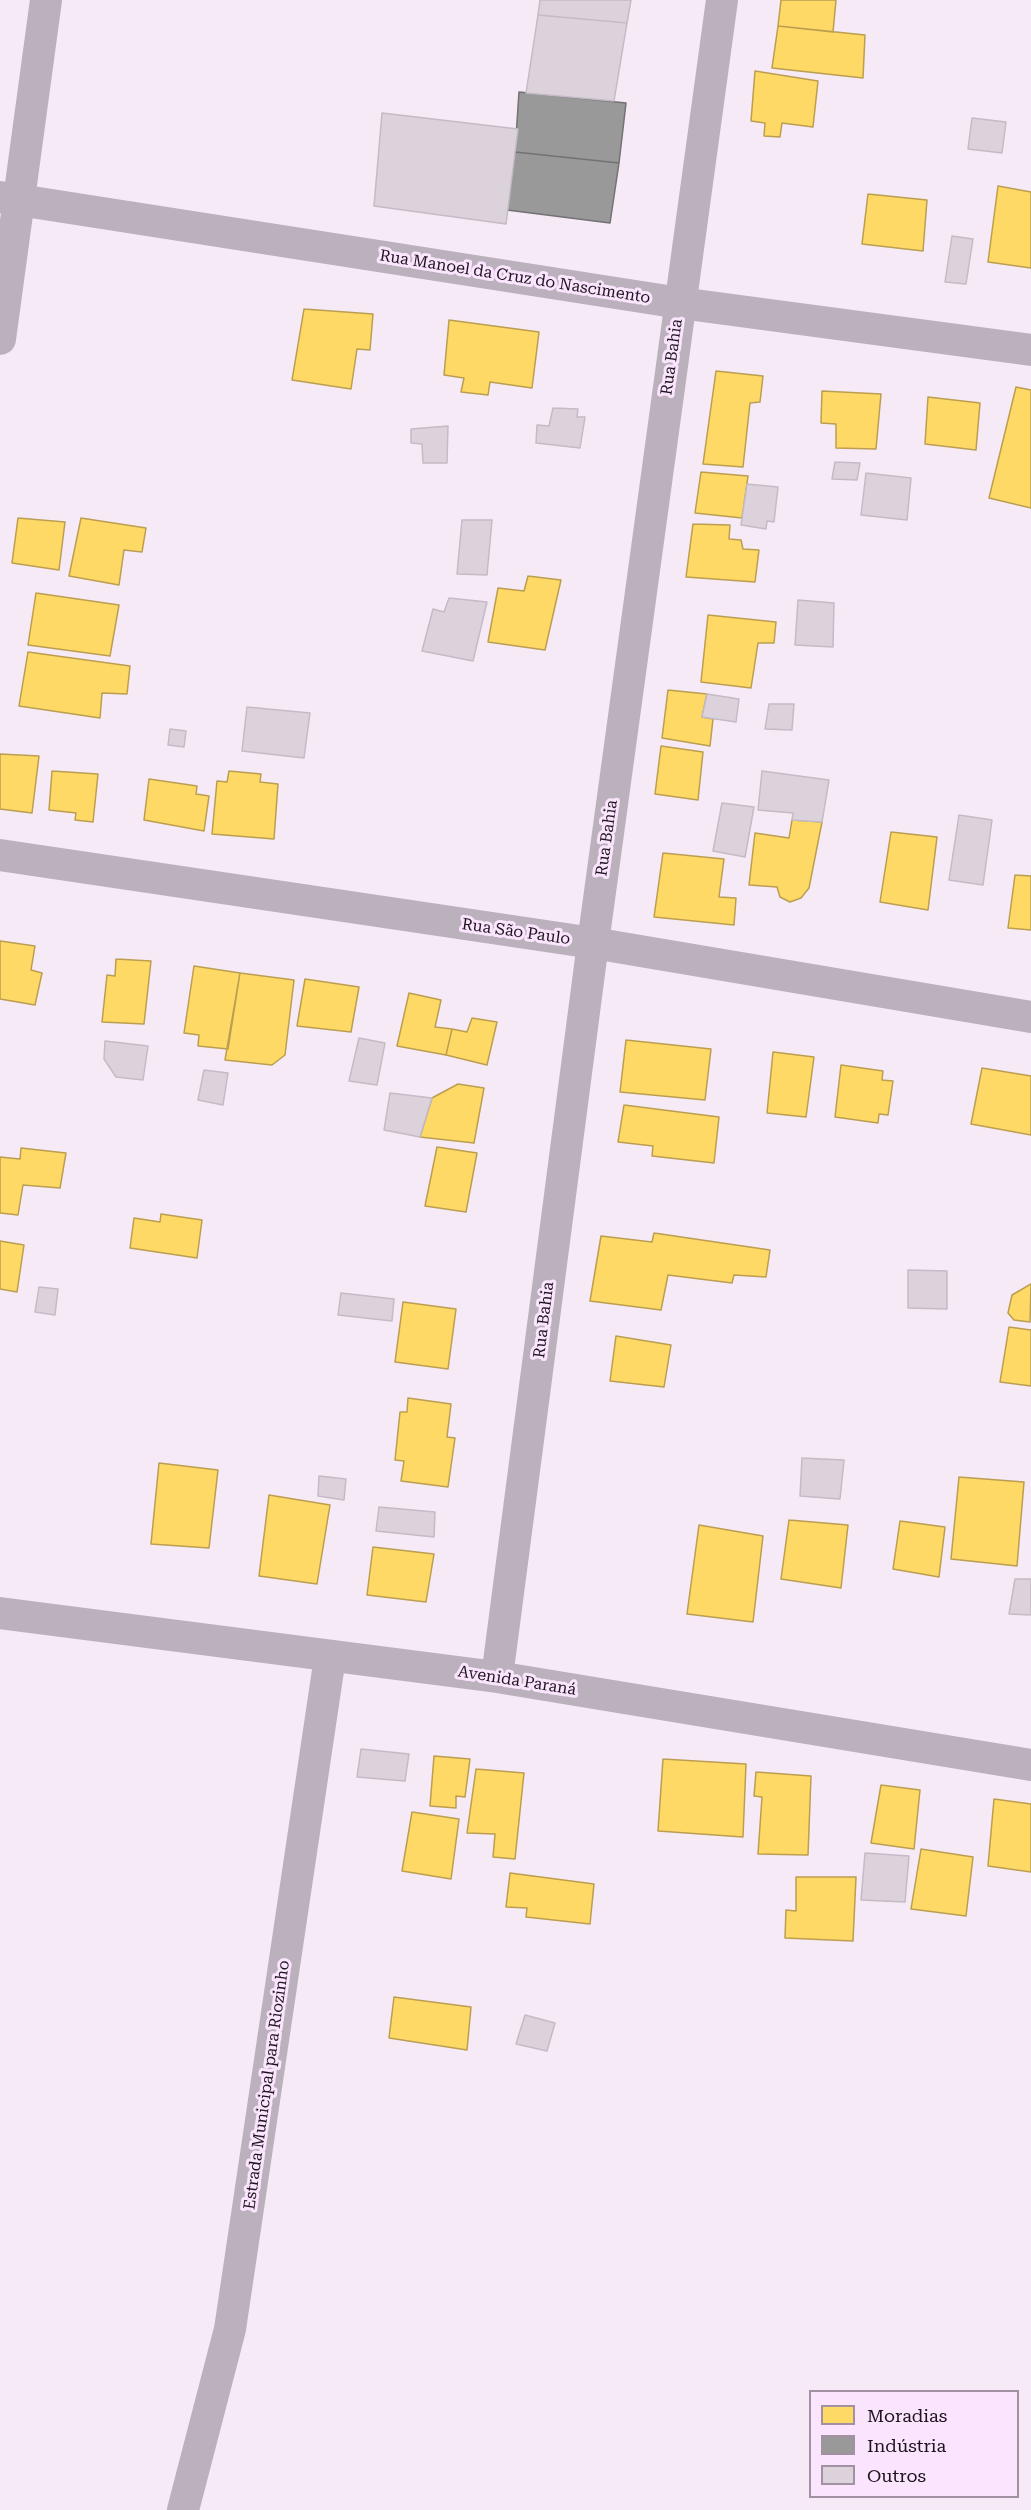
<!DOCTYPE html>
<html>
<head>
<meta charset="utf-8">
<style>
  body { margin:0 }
  #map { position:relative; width:1031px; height:2510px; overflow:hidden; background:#f6eaf7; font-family:"Roboto Serif",serif }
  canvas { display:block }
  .legend { position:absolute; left:809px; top:2390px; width:210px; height:108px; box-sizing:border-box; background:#fbe4fd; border:2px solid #a291a3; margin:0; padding:8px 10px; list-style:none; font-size:18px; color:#1d151d }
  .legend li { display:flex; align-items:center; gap:12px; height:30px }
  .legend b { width:30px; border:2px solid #a291a3 }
</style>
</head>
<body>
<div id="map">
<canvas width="1031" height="2510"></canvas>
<ul class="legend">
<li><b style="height:16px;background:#ffd966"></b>Moradias</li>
<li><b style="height:16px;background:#999"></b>Indústria</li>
<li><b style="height:16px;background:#dcd2dc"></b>Outros</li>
</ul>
</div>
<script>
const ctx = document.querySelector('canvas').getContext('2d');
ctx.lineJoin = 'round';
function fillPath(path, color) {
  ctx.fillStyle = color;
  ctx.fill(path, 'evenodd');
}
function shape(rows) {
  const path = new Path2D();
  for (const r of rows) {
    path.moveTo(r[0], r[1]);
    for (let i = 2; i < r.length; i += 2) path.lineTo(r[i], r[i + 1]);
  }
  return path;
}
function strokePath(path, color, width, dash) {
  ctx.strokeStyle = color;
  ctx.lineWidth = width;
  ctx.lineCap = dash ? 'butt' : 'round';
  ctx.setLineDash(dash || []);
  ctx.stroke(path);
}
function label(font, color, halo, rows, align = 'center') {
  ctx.font = font + ' "Roboto Serif",serif';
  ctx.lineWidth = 6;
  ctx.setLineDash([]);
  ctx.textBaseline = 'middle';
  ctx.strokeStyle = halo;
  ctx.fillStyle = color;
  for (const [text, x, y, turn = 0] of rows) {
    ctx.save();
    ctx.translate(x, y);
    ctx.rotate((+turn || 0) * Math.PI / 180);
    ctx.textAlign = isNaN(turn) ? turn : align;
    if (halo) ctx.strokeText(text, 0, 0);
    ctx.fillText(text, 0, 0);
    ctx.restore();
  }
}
const homes = shape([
  [781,0,836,0,833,32,778,26,781,0],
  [778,26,865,35,863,78,772,68,778,26],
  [755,71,818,81,813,127,782,123,780,137,764,136,765,123,751,121,755,71],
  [998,186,1031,192,1031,268,988,262,998,186],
  [868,194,927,200,923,251,862,244,868,194],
  [304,309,373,314,370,350,357,349,351,389,292,380,304,309],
  [449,320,539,332,532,388,490,382,488,395,461,392,464,378,444,375,449,320],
  [716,371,763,376,760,402,750,403,743,467,703,464,716,371],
  [1016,387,1031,390,1031,508,989,498,1016,387],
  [822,391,881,394,876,449,836,448,836,424,821,423,822,391],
  [928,397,980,403,976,450,925,444,928,397],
  [701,472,748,476,742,518,695,513,701,472],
  [18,518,65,522,59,570,12,563,18,518],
  [81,518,146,528,142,552,124,550,119,585,69,576,81,518],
  [693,524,730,525,729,539,741,540,743,549,759,550,755,582,686,577,693,524],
  [528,576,561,580,545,650,488,642,498,588,524,591,528,576],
  [36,593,119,605,110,656,28,645,36,593],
  [708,615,776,622,774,643,758,643,751,688,701,682,708,615],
  [28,652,130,666,127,694,102,693,100,718,19,706,28,652],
  [668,690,707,694,702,717,713,719,710,746,662,738,668,690],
  [661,746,703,752,698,800,655,794,661,746],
  [0,754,39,756,32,813,0,809,0,754],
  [52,771,98,774,93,822,75,820,76,813,49,810,52,771],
  [229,771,261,774,260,782,278,784,274,839,212,834,217,781,227,782,229,771],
  [149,779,197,786,196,794,209,796,204,831,144,820,149,779],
  [792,820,822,822,809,888,801,898,790,902,780,897,777,887,749,885,755,833,789,838,792,820],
  [891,832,937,837,928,910,880,902,891,832],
  [663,853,724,859,719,897,736,898,734,925,654,917,663,853],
  [1015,875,1031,876,1031,930,1008,928,1015,875],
  [0,941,35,946,31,970,42,973,35,1005,0,999,0,941],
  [116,959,151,961,144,1024,102,1022,107,975,115,976,116,959],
  [194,966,240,973,228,1049,198,1046,199,1035,184,1033,194,966],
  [240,973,294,980,285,1055,272,1065,225,1060,240,973],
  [305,979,359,987,351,1032,297,1026,305,979],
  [409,993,441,1000,435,1027,452,1029,446,1055,397,1046,409,993],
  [472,1018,497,1022,487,1065,446,1055,452,1029,467,1032,472,1018],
  [626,1040,711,1049,705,1100,620,1092,626,1040],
  [773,1052,814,1057,806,1117,767,1113,773,1052],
  [841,1065,883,1071,882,1080,893,1081,888,1115,879,1114,878,1123,835,1117,841,1065],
  [982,1068,1031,1076,1031,1135,971,1124,982,1068],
  [458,1084,484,1088,474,1143,420,1137,432,1098,458,1084],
  [624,1105,719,1117,714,1163,652,1156,653,1146,618,1142,624,1105],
  [437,1147,477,1153,466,1212,425,1206,437,1147],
  [21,1148,66,1153,60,1188,23,1185,18,1215,0,1213,0,1157,20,1159,21,1148],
  [161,1214,202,1220,197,1258,130,1248,134,1218,160,1222,161,1214],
  [654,1233,770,1250,766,1277,734,1275,732,1283,668,1275,661,1310,590,1301,601,1236,652,1242,654,1233],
  [0,1241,24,1245,17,1292,0,1289,0,1241],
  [1031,1284,1030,1322,1014,1320,1008,1313,1012,1295,1031,1284],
  [403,1302,456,1309,448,1369,395,1362,403,1302],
  [1009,1327,1031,1330,1031,1386,1000,1382,1009,1327],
  [616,1336,671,1345,664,1387,610,1381,616,1336],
  [408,1398,451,1404,447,1437,455,1438,448,1487,401,1481,404,1461,395,1460,400,1412,407,1412,408,1398],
  [159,1463,218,1470,209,1548,151,1544,159,1463],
  [959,1477,1024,1482,1017,1566,951,1559,959,1477],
  [269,1495,330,1505,317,1584,259,1576,269,1495],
  [789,1520,848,1525,841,1588,781,1579,789,1520],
  [900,1521,945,1527,939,1577,893,1569,900,1521],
  [699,1525,763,1536,753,1622,687,1614,699,1525],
  [373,1547,434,1554,426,1602,367,1595,373,1547],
  [434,1756,470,1759,465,1797,456,1796,456,1808,430,1806,434,1756],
  [663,1759,746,1764,743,1837,658,1831,663,1759],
  [476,1769,524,1773,515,1859,493,1857,495,1834,467,1833,476,1769],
  [756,1772,811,1776,808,1855,758,1854,762,1797,754,1796,756,1772],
  [881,1785,920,1790,914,1849,871,1843,881,1785],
  [994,1799,1031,1804,1031,1872,988,1866,994,1799],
  [412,1812,459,1819,451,1879,402,1871,412,1812],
  [921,1849,973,1857,966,1916,911,1909,921,1849],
  [510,1873,594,1884,590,1924,526,1917,527,1908,506,1907,510,1873],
  [796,1877,856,1877,853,1941,785,1938,786,1910,796,1911,796,1877],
  [394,1997,471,2007,467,2050,389,2038,394,1997]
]);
fillPath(homes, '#ffd966');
strokePath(homes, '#bb9e50', 1.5);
const industry = shape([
  [519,92,626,103,619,163,515,152,519,92],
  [515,152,619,163,610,223,507,210,515,152]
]);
fillPath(industry, '#999');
strokePath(industry, '#747174', 1.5);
const building = shape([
  [540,0,631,0,627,23,538,15,540,0],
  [538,15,627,23,614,101,526,93,538,15],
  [382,113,518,129,506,224,374,206,382,113],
  [972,118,1006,122,1002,153,968,149,972,118],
  [952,236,973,239,966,284,945,282,952,236],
  [553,408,578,409,577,417,585,417,580,448,536,443,537,425,549,426,553,408],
  [448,426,447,463,423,463,422,444,411,443,411,429,448,426],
  [835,462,860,463,857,480,832,479,835,462],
  [866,473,911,478,907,520,861,515,866,473],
  [747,484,778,487,774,522,767,521,766,529,741,525,747,484],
  [462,520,492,520,487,575,457,574,462,520],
  [449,598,487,602,473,661,422,651,433,609,444,612,449,598],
  [798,600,834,603,833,647,795,645,798,600],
  [707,694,739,699,736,722,702,717,707,694],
  [769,704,794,704,792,730,765,729,769,704],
  [247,707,310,713,304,758,242,751,247,707],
  [170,729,186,731,184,747,168,745,170,729],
  [762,771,829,780,822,822,792,820,793,813,758,810,762,771],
  [722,803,754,807,745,857,713,851,722,803],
  [959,815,992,820,983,885,949,880,959,815],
  [359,1038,385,1043,377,1085,349,1081,359,1038],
  [105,1041,148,1046,143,1080,116,1077,104,1059,105,1041],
  [204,1070,228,1073,223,1105,198,1100,204,1070],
  [390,1093,432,1098,420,1137,384,1130,390,1093],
  [908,1270,947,1271,947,1309,908,1308,908,1270],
  [39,1287,58,1289,55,1315,35,1312,39,1287],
  [341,1293,394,1299,392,1321,338,1315,341,1293],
  [802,1458,844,1460,840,1499,800,1496,802,1458],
  [319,1476,346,1479,344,1500,318,1496,319,1476],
  [379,1507,435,1512,434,1537,376,1531,379,1507],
  [1015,1579,1031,1579,1031,1615,1009,1614,1015,1579],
  [361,1749,409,1754,405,1781,357,1777,361,1749],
  [865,1853,909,1856,905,1902,861,1900,865,1853],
  [525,2015,555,2023,547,2051,516,2044,525,2015]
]);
fillPath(building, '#dcd2dc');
strokePath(building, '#c4bbc6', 1.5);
strokePath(shape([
  [0,197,680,303,1031,350],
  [0,339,46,0],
  [0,855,593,943,1031,1017],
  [0,1613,497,1677,1031,1765],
  [497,1677,593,943,722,0],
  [183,2510,230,2329,330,1657]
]), '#bbb1bc', 32);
label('16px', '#1d151d', '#fbe4fd', [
  ["Rua Manoel da Cruz do Nascimento",515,277,9],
  ["Rua Bahia",672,357,-82],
  ["Rua Bahia",607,838,-82],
  ["Rua São Paulo",516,932,8],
  ["Rua Bahia",544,1320,-83],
  ["Avenida Paraná",517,1681,9],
  ["Estrada Municipal para Riozinho",267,2085,-82]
]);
</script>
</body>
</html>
